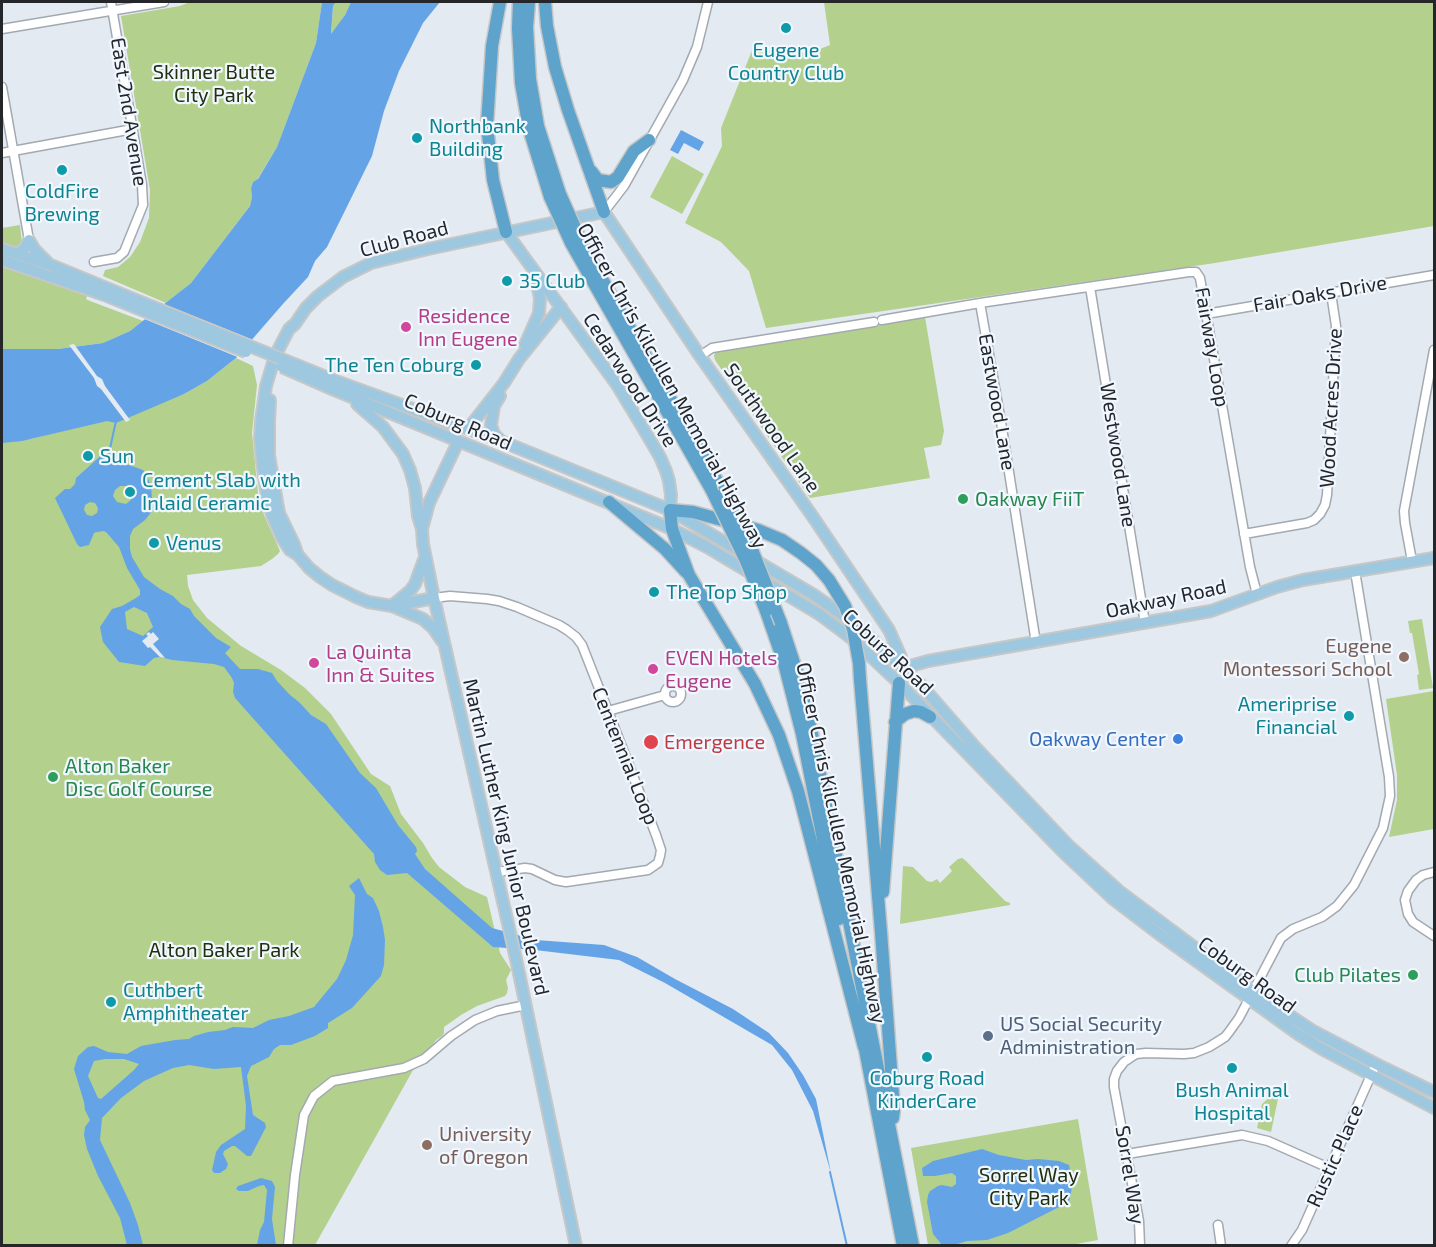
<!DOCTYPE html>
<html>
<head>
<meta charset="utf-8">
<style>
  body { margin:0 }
  #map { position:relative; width:1436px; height:1247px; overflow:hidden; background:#e3eaf2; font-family:"Exo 2",sans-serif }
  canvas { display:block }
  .frame { position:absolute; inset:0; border:3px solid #242629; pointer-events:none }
</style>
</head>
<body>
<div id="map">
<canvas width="1436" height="1247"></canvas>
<div class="frame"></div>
</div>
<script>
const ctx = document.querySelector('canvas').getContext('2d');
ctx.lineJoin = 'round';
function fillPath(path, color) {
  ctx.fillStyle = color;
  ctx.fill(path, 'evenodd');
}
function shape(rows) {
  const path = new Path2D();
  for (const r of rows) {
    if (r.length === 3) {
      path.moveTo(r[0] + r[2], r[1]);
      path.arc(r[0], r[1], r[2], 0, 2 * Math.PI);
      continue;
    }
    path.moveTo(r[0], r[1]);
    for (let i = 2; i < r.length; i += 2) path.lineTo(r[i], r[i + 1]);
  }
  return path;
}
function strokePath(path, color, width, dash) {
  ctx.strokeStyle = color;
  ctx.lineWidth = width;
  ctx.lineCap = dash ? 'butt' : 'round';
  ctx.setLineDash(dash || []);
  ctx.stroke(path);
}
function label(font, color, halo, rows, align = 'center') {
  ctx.font = font + ' "Exo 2",sans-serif';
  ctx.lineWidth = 4.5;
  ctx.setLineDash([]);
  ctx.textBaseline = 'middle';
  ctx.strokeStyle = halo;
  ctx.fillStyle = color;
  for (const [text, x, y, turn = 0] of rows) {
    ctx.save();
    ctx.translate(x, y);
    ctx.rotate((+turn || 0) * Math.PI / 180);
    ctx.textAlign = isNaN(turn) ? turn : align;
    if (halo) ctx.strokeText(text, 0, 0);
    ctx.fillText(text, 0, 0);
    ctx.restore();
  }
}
fillPath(shape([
  [190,2,322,2,316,43,277,147,257,180,253,182,251,188,252,197,250,206,191,283,166,303,103,276,105,270,118,267,130,257,140,242,149,218,150,190,121,16,180,6],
  [336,2,351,2,345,15,331,35,333,6],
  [824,2,1434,2,1434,226,1215,263,766,328,749,271,721,242,685,223,722,146,721,128,753,48,785,54,815,51,830,45],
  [672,156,704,174,682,214,650,197],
  [20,225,22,244,18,248,2,245,2,228],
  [2,266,87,296,86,299,90,301,143,321,130,331,103,343,58,349,2,349],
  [925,317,944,431,941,445,924,448,930,478,810,498,715,360,714,356,715,353,720,350],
  [236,358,253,366,257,385,252,433,258,493,264,515,280,551,278,554,272,559,261,566,187,575,188,586,193,600,207,618,241,646,281,670,305,688,331,714,371,774,390,786,401,814,423,843,432,858,439,867,465,887,487,897,500,953,511,970,506,980,508,988,507,993,505,996,477,1006,461,1015,444,1027,444,1033,442,1036,436,1040,428,1052,425,1055,422,1054,315,1245,2,1245,2,438,10,442,35,438,184,394,207,381],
  [1422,619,1433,688,1419,690,1417,675,1419,674,1412,633,1410,633,1408,621],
  [1434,691,1434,829,1389,837,1397,800,1397,775,1386,699],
  [958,859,962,858,965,860,1005,901,1010,903,1010,905,900,924,903,866,913,867,927,881,932,882,937,879,940,883,952,871,949,867],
  [1271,1096,1278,1099,1271,1132,1257,1128,1262,1104],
  [1078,1119,1098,1240,1065,1246,928,1245,911,1148]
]), '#b3d08d');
fillPath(shape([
  [322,2,336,2,333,6,331,34,345,15,351,2,440,2,423,23,399,71,384,111,372,156,327,247,315,261,308,277,282,305,236,358,207,381,184,394,116,423,107,421,22,441,2,443,2,349,58,349,103,343,130,331,191,283,250,206,252,197,251,188,253,182,258,179,277,147,316,43],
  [681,130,704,142,699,151,684,143,678,154,670,150],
  [105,452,112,453,115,460,143,470,146,474,151,486,153,510,145,520,133,529,130,536,130,549,132,557,144,577,160,589,173,596,181,604,190,609,194,616,216,638,231,647,225,653,240,669,258,669,272,673,277,681,290,695,299,702,311,715,326,724,360,773,376,788,398,825,416,847,417,851,415,854,425,869,492,928,536,940,604,945,637,957,675,979,733,1009,769,1033,788,1053,803,1075,816,1099,831,1173,813,1111,792,1070,772,1045,665,983,619,960,535,950,493,947,407,873,387,875,380,870,375,862,374,854,235,698,233,692,234,683,232,678,224,667,214,664,172,660,160,657,154,658,145,666,119,662,103,642,100,627,112,609,122,606,136,598,140,595,140,590,127,568,119,547,107,533,104,531,97,532,94,533,89,545,80,547,77,544,55,498,65,489,70,489,75,484,76,478],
  [120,486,126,486,130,488,132,491,131,500,126,504,117,502,113,496,115,490],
  [90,502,95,503,98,508,97,513,92,516,87,515,84,510,85,505],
  [134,607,147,613,153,627,143,636,127,629,125,612],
  [359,878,367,894,373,898,379,911,383,927,385,940,384,965,381,976,352,1008,328,1023,328,1028,315,1036,291,1045,280,1045,274,1049,269,1057,251,1066,247,1076,253,1115,265,1123,266,1127,251,1156,247,1156,235,1146,232,1146,224,1151,223,1154,228,1164,226,1169,220,1173,214,1173,212,1170,216,1152,221,1145,245,1129,246,1106,241,1067,214,1069,189,1065,173,1068,144,1081,121,1098,102,1118,100,1140,130,1203,138,1225,143,1245,127,1245,120,1218,98,1176,87,1149,84,1135,85,1127,90,1120,85,1110,84,1102,74,1069,78,1056,88,1047,94,1046,108,1052,127,1054,141,1046,175,1040,189,1039,194,1036,208,1032,225,1030,233,1027,253,1028,269,1020,289,1016,314,1007,337,979,346,960,353,935,355,895,349,886],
  [105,1059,124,1059,139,1064,134,1070,101,1099,98,1098,88,1076,94,1061],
  [982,1149,999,1155,1026,1160,1038,1159,1059,1161,1069,1165,1073,1183,1069,1202,1008,1233,987,1240,967,1241,954,1245,942,1245,933,1234,927,1202,928,1195,930,1191,938,1186,942,1185,952,1187,956,1184,956,1176,952,1173,935,1176,923,1176,922,1168,933,1161],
  [261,1178,272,1181,275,1187,272,1219,276,1245,257,1245,260,1230,264,1222,267,1190,264,1185,259,1186,248,1191,239,1191,236,1189,238,1186]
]), '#64a4e6');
fillPath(shape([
  [161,303,256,341,240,358,142,318],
  [74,344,97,376,102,379,105,386,130,420,126,422,101,389,97,386,94,378,69,345],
  [149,632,151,634,153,632,159,639,153,644,165,658,160,657,150,647,148,648,142,641,148,636,146,634]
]), '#e3eaf2');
strokePath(shape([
  [109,453,116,421],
  [830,1172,847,1246]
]), '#64a4e6', 2);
const minor = shape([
  [2,29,164,2],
  [2,87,29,240],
  [2,153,133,129],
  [604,212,624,186,683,80,697,47,708,2],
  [94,262,117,258,124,252,143,205,142,185,111,2],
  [1090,287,1145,623],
  [980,303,1002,428,1036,643],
  [1206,314,1434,275],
  [882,320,980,303,1189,272,1196,272,1200,278,1250,567,1257,594],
  [700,356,712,348,874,322],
  [1244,534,1307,523,1314,520,1320,514,1325,505,1327,495,1336,326,1331,293],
  [1412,561,1405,523,1404,511,1434,350],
  [434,598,450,596,487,599,499,601,517,607,559,625,567,630,576,637,582,645,608,711,656,835,661,850,660,856,658,863,648,870,566,882,555,880,532,869,525,868,497,872],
  [673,694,8],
  [608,711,665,695],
  [1434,872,1423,875,1416,880,1408,891,1405,900,1408,914,1413,922,1434,936],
  [1127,1154,1242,1135,1268,1141,1329,1168],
  [1218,1225,1221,1246],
  [288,1246,295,1175,304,1115,314,1096,333,1081,404,1068,424,1059,451,1036,475,1020,497,1011,526,1005],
  [1140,1246,1139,1221,1114,1087,1114,1079,1117,1071,1124,1062,1136,1054,1146,1053,1184,1054,1194,1053,1209,1047,1225,1037,1229,1032,1239,1018,1281,938,1293,929,1322,917,1337,906,1354,885,1383,828,1390,796,1389,777,1355,571],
  [1291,1246,1302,1230,1376,1064]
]);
const major = shape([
  [506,232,617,385,640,423,660,457,666,471,669,481,671,495,670,510],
  [2,249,53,266,109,289],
  [17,254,25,248,29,240,35,250,48,263],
  [2,260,107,296],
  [525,345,539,313,540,298,535,274],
  [336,381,501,441,670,510,814,595,844,616,864,632,921,685,976,748,1069,846,1119,891,1253,991,1313,1031,1376,1064,1434,1092],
  [332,389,672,529,707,547,819,614,851,638,899,683,1063,852,1113,899,1159,934,1298,1034,1322,1049,1434,1108],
  [500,396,494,406,491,425,494,434,501,441],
  [270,400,269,422,269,455,273,479,279,513,294,544,297,553],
  [357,404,383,427,403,454,410,470,415,488,418,516,421,526],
  [468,429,504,383,519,359,561,307],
  [458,442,429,503,422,529,423,544,434,598,516,959,576,1246],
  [434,598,392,606,368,602,356,597,332,585,320,577,309,568,298,555,290,550,282,538,272,515,267,497,262,461,260,439,261,421,266,386,275,356,289,329,295,324,306,308,318,296,343,277,371,263,428,249,604,212,700,356,813,517,889,630,901,657,903,668],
  [393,605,410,591,415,584,425,557],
  [392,606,423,619,433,628,442,641],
  [903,668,928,661,967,654,1211,611,1277,587,1303,580,1434,558]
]);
const highway = shape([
  [500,2,492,46,487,125,493,180,506,232],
  [519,2,518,28,521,83,529,129,550,197],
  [529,2,527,27,530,79,538,126,560,194],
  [545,2,547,26,555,67,568,110,604,212],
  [591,171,598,180,611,182,618,177,634,151,649,140],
  [581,241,603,281,724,493],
  [571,243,711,489],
  [609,502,665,549,686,572],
  [829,580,816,565,801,553,782,540,758,530,693,512,670,510,672,529,689,575,755,684,779,735,798,791,864,1047],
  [766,611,784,663,802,734,839,919],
  [781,623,798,675,812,734,913,1246],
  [860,679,881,932,894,1109,893,1118],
  [895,722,905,714,914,711,921,712,930,717],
  [883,892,899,683],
  [863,1039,903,1246]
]);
strokePath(minor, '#a3a9b0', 11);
strokePath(major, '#c6c7c7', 14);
strokePath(highway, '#c6c7c7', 15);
strokePath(minor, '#fff', 8);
strokePath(major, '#9ec8e0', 10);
strokePath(highway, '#5ea3cc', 12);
const majorBridge = shape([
  [109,289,336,381],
  [107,296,246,352],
  [282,367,332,389]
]);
const highwayBridge = shape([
  [560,194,581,241],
  [550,197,571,243],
  [711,489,746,561,766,611],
  [724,493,751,547,781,623],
  [829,580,845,606,853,629,859,663,860,679]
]);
strokePath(majorBridge, '#c6c7c7', 14, []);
strokePath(highwayBridge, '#c6c7c7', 15, []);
strokePath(majorBridge, '#9ec8e0', 10);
strokePath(highwayBridge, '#5ea3cc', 12);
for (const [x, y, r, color] of [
  [786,28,6,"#0f9aa8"],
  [417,138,6,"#0f9aa8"],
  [62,170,6,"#0f9aa8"],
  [507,281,6,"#0f9aa8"],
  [406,327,6,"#d1479c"],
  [476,365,6,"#0f9aa8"],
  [88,456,6,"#0f9aa8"],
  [130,492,6,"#0f9aa8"],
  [963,499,6,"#2e9e5b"],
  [154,543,6,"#0f9aa8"],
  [654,592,6,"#0f9aa8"],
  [1404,657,6,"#8d6e63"],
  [314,663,6,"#d1479c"],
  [653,669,6,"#d1479c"],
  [1349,716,6,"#0f9aa8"],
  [1178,739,6,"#3f7fe0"],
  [651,742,8,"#e0444e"],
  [53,777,6,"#2e9e5b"],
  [1413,975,6,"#2e9e5b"],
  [111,1002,6,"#0f9aa8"],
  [988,1036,6,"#5c6f8a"],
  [927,1057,6,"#0f9aa8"],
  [1232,1068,6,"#0f9aa8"],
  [427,1145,6,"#8d6e63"]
]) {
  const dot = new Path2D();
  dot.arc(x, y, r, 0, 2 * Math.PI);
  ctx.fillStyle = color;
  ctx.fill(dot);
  strokePath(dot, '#f1f7ff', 2);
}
label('20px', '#0d838f', '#f1f7ff', [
  ["Eugene",786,50,"center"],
  ["Country Club",786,73,"center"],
  ["Northbank",429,126],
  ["Building",429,149],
  ["ColdFire",62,191,"center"],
  ["Brewing",62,214,"center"],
  ["35 Club",519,281],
  ["The Ten Coburg",464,365,"right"],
  ["Sun",100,456],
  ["Cement Slab with",142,480],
  ["Inlaid Ceramic",142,503],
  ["Venus",166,543],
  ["The Top Shop",666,592],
  ["Ameriprise",1337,704,"right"],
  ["Financial",1337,727,"right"],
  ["Cuthbert",123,990],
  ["Amphitheater",123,1013],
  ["Coburg Road",927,1078,"center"],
  ["KinderCare",927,1101,"center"],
  ["Bush Animal",1232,1090,"center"],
  ["Hospital",1232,1113,"center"]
], 'left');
label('20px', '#222f0c', '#f1f7ff', [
  ["Skinner Butte",214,72],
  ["City Park",214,95],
  ["Alton Baker Park",224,950],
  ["Sorrel Way",1029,1175],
  ["City Park",1029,1198]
]);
label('20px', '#242629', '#f1f7ff', [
  ["East 2nd Avenue",129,112,81],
  ["Club Road",404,239,-15],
  ["Fair Oaks Drive",1320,294,-10],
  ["Fairway Loop",1212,347,80],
  ["Cedarwood Drive",630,380,57],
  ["Officer Chris Kilcullen Memorial Highway",672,386,61],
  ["Eastwood Lane",997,402,80],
  ["Wood Acres Drive",1331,408,-87],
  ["Coburg Road",458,422,23],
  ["Southwood Lane",772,428,55],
  ["Westwood Lane",1118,455,81],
  ["Oakway Road",1166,599,-12],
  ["Coburg Road",888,652,43],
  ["Centennial Loop",625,756,68],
  ["Martin Luther King Junior Boulevard",506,837,77],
  ["Officer Chris Kilcullen Memorial Highway",841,843,78],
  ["Coburg Road",1247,975,36],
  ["Rustic Place",1335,1156,-66],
  ["Sorrel Way",1130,1175,81]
]);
label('20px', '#b23c85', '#f1f7ff', [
  ["Residence",418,316],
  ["Inn Eugene",418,339],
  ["La Quinta",326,652],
  ["Inn & Suites",326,675],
  ["EVEN Hotels",665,658],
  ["Eugene",665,681]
], 'left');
label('20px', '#27864d', '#f1f7ff', [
  ["Oakway FiiT",975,499],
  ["Alton Baker",65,766],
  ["Disc Golf Course",65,789],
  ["Club Pilates",1401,975,"right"]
], 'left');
label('20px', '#785e54', '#f1f7ff', [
  ["Eugene",1392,646],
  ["Montessori School",1392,669],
  ["University",439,1134,"left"],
  ["of Oregon",439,1157,"left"]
], 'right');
label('20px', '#366cbe', '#f1f7ff', [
  ["Oakway Center",1166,739]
], 'right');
label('20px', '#be3a42', '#f1f7ff', [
  ["Emergence",664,742]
], 'left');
label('20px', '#4e5e75', '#f1f7ff', [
  ["US Social Security",1000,1024],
  ["Administration",1000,1047]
], 'left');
</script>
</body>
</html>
